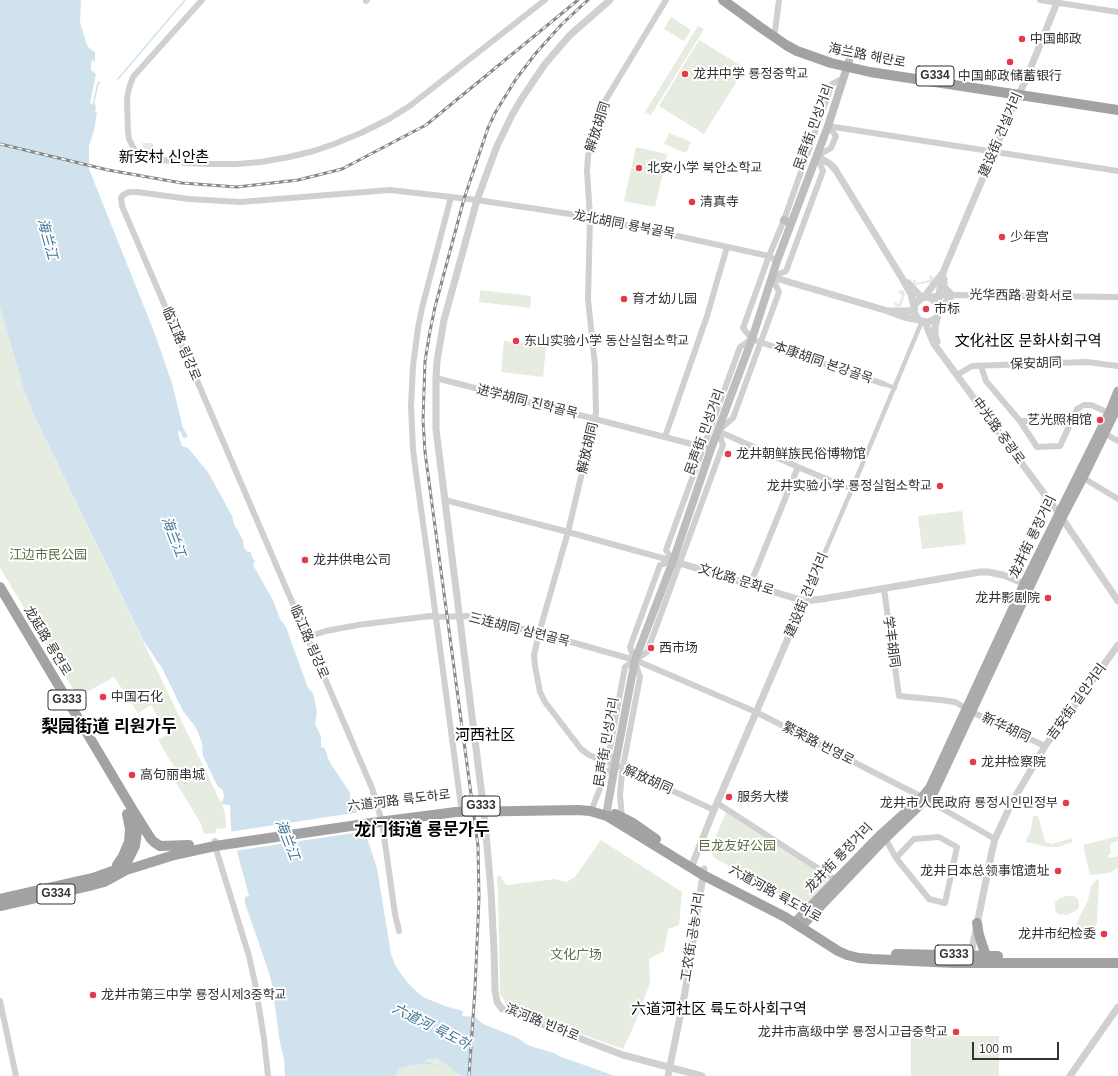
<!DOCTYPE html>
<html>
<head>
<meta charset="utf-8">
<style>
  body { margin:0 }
  #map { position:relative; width:1118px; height:1076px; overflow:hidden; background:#fff; font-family:Helvetica,sans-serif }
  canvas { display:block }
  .scale { position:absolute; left:972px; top:1042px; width:87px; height:18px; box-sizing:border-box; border:2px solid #333; border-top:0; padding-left:5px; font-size:12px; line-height:14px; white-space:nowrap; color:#333; -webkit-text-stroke:3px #fff; paint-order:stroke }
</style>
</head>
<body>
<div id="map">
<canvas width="1118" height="1076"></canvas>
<div class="scale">100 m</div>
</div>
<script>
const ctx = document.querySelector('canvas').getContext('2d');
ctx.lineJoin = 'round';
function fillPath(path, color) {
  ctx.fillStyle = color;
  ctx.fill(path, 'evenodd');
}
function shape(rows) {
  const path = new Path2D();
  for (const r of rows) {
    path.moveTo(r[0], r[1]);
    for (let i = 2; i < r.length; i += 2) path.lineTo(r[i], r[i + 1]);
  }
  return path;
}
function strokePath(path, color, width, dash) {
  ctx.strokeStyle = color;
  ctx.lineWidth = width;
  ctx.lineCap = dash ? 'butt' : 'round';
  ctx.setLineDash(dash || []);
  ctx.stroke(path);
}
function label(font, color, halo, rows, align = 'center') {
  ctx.font = font + ' Helvetica,"Noto Sans SC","Noto Sans KR",sans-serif';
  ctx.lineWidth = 4;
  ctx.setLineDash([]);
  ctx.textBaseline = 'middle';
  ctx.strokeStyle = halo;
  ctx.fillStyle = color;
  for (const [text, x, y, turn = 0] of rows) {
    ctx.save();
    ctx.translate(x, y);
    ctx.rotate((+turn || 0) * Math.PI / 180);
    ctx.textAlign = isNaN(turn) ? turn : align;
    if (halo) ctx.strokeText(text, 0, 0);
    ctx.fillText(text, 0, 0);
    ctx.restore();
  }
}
fillPath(shape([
  [671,17,691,30,684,41,664,29],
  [698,26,704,29,651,115,645,112],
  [699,40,745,68,704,134,659,106],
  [669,133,691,142,686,153,664,144],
  [142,143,153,143,153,152,146,150,143,147],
  [636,147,667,154,655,207,624,201],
  [931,275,934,278,932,282,916,285,913,284,913,280,915,279,916,283,930,280,929,276],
  [480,290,531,296,530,308,479,302],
  [902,290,904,291,905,294,901,306,896,307,894,305,894,302,899,304,902,295,898,293,899,291],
  [0,307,24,390,33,413,223,807,225,813,226,828,216,829,216,833,204,834,201,824,172,776,177,772,158,740,168,734,151,705,138,713,114,677,78,697,0,568],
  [504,341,546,346,543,377,501,372],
  [962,511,966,544,922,549,918,516],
  [726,812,832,880,808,910,713,857,711,848],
  [1033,816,1038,816,1045,842,1052,844,1072,838,1072,842,1058,847,1049,847,1026,842,1028,835,1030,834],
  [1118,836,1118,841,1110,844,1111,854,1108,855,1109,858,1118,856,1118,868,1109,873,1093,875,1090,875,1084,849,1084,845],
  [601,840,682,892,679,925,668,929,664,951,649,959,650,983,636,1021,623,1049,520,1012,512,1008,505,1002,500,994,498,891,497,877,500,875,506,885,555,879,566,882,575,877],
  [1099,879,1097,923,1096,923,1095,929,1077,929,1077,922,1088,900,1091,886,1095,881],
  [1066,896,1072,896,1076,897,1079,902,1079,907,1077,910,1067,915,1059,914,1056,912,1055,909,1055,902,1060,898],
  [911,1036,999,1036,999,1076,911,1076],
  [436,1058,440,1060,461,1076,395,1076,398,1069,412,1065,431,1064,438,1066,435,1063,426,1061,426,1059]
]), '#e6ecdf');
fillPath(shape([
  [0,0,81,0,80,21,81,26,87,45,90,49,95,52,95,62,92,60,91,64,91,70,96,74,90,103,96,105,95,112,97,113,94,130,89,146,89,169,155,334,168,372,172,383,183,428,188,437,183,438,181,432,178,431,179,437,182,446,188,448,208,472,232,516,234,524,243,540,244,548,248,552,251,552,252,557,255,561,253,565,273,600,280,619,286,627,308,688,313,693,317,712,315,724,321,736,321,747,324,748,327,753,327,756,331,764,350,793,350,797,356,809,366,835,377,868,391,954,395,965,401,974,410,985,417,992,425,998,448,1007,463,1011,462,1016,475,1017,483,1024,518,1038,526,1044,533,1047,554,1053,559,1056,615,1076,461,1076,440,1060,436,1058,434,1059,426,1059,426,1061,434,1063,441,1067,431,1064,412,1065,398,1069,395,1076,285,1076,284,1058,280,1043,272,984,268,970,245,903,245,897,249,896,231,829,230,805,221,804,224,797,223,790,218,787,203,756,202,743,198,732,194,725,183,711,162,668,143,640,33,413,24,390,0,307]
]), '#cfe2ee');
fillPath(shape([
  [360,812,367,831,234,851,229,832]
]), '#fff');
strokePath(shape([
  [118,79,185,0],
  [93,106,98,83,100,83]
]), '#cfe2ee', 1.5);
strokePath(shape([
  [884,384,895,388],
  [841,485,852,489],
  [804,601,852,489,922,321]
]), '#d0d0d0', 4.5);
strokePath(shape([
  [202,0,133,77,129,88,127,99,128,132,129,139,134,149,136,152,140,155,148,158,186,163,209,164,237,164,261,162,289,157,314,151,334,144,361,133,389,119,411,105,545,0],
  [666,0,605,101,597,122,588,156,587,171,590,217,588,299,595,365,596,413,568,532,539,633,534,655,535,666,540,692,545,702,581,749,589,755,623,768,714,810],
  [1040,0,1118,12],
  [366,1,367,0],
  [775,31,779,0],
  [828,126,1118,171],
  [451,197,422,308,418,328,413,366,411,406,413,449,416,473,430,573,461,806],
  [926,297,947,295,1118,297],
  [752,339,743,328,769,256,784,220,832,84,844,78],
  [757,341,884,384],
  [981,366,986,381,1020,421,1037,447,1060,446,1077,409,1084,405,1091,405,1109,413],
  [957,375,972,366,1087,362,1118,366],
  [436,378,711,449],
  [1020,421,1071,421],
  [718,431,733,418,779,292,772,277,786,271,823,171,817,156,831,148,836,136,828,126],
  [718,431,798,467,841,485],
  [1102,432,1118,441],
  [665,437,707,316,727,247],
  [1080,476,1118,499],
  [445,500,568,532,673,561],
  [673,561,666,550,740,347,752,339],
  [750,585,798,467],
  [884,589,899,696,941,700,955,702,972,712,1045,746],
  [307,637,326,631,358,625,430,616,436,617,467,616,539,633,635,660,756,712,922,797,995,839],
  [615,765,609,753,625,667,647,652,723,445,718,431],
  [717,803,836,880],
  [593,806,606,773,615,765],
  [622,817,620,795,622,772,640,677,630,647,660,565,673,561],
  [884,836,896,858,929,899,945,903,957,847,939,837,914,839,896,858],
  [215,841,215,846,249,956,255,983,264,1039,268,1076],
  [399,931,395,914,382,822,372,788,122,206,121,198,123,195,129,192,137,192,189,199,240,202,390,190,477,200,590,217,769,256,777,261],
  [0,1001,16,1076]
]), '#d0d0d0', 6);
strokePath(shape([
  [610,0,570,35,545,64,522,98,512,115,497,146,477,200,444,320,437,361,436,378,436,429,484,812,491,891,494,951,495,990,497,1002,502,1009,508,1011,623,1055,702,1076],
  [817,156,830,164,835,169,902,278,911,294,914,307],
  [772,277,888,311],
  [908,283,922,298],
  [924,297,942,274],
  [938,305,941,281,944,270,1012,109,1027,77,1058,0],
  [914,307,913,310,908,311,888,311,904,317,919,320],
  [939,311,952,295,944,287,944,279],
  [937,317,933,320,928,322,922,321,919,320,914,312,915,304,922,298,928,297,932,299,938,305,939,311,935,327,935,335,937,342],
  [925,322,934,344,1062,518,1118,601],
  [673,561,804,601,822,599,980,572,988,572,1003,575,1028,585],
  [691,868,714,810,804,601],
  [970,959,992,851,995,839,1011,804,1045,746,1118,645],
  [668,1076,685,992,704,869],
  [1070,1076,1118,1007]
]), '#d0d0d0', 7);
strokePath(shape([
  [784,220,791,223],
  [607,816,607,810,615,765,635,660,673,561,711,449,752,339,777,261,828,126,849,61]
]), '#bdbdbd', 8);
strokePath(shape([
  [1118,391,1109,413,1024,584,930,787,922,797,881,834,798,919,799,925,804,924,886,838,934,792,1062,518,1083,478,1118,406]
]), '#ababab', 9);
strokePath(shape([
  [723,0,760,27,786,45,797,51,831,63,870,72,1118,110],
  [0,587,134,812,151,839,154,842,160,846,189,845],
  [615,814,633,823,656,839],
  [117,865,123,856,129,842,130,829,127,814],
  [119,872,127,862,135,846,137,831,135,817],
  [0,899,93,878,118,869],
  [0,906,93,885,104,882,126,870,136,867,174,855,215,846,371,823,456,812,578,810,590,811,607,816,703,875,785,917,838,951,847,955,859,958,872,959,954,963,1118,963],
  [977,923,979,935,986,956],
  [896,954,998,956]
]), '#a2a2a2', 10);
const rail = shape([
  [0,144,108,170,182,183,237,187,298,180,342,169,426,125,578,0],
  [469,1076,475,989,479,898,478,846,425,452,423,420,425,361,430,331,435,307,464,199,488,128,495,113,516,79,536,53,562,24,588,0]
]);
strokePath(rail, '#888', 3);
strokePath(rail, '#fff', 1.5, [4.5]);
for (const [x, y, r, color] of [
  [1022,39,4,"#e63946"],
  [1010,62,4,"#e63946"],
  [685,74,4,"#e63946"],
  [639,168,4,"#e63946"],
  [692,202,4,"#e63946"],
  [1002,237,4,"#e63946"],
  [624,299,4,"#e63946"],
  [926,309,4,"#e63946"],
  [516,341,4,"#e63946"],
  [1100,420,4,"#e63946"],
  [728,454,4,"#e63946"],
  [940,486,4,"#e63946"],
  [305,560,4,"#e63946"],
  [1048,598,4,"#e63946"],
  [651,648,4,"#e63946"],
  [103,697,4,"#e63946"],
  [973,762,4,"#e63946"],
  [132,775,4,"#e63946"],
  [729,797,4,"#e63946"],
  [1066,803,4,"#e63946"],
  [1058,871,4,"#e63946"],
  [1104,934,4,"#e63946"],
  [93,995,4,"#e63946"],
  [956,1032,4,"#e63946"]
]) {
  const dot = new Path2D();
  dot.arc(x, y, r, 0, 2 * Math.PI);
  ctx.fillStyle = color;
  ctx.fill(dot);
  strokePath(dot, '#fff', 1.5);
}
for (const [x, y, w] of [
  [935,76,38],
  [67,700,38],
  [481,806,38],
  [56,894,38],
  [954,955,38]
]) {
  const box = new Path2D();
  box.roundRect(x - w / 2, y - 10, w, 20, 3);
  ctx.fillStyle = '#fff';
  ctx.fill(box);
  strokePath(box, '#333', 1);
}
label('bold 12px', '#333', null, [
  ["G334",935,76],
  ["G333",67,700],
  ["G333",481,806],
  ["G334",56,894],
  ["G333",954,955]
]);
label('13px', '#333', '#fff', [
  ["中国邮政",1030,39],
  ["龙井中学 룡정중학교",693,74],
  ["中国邮政储蓄银行",1010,76,"center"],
  ["北安小学 북안소학교",647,168],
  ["清真寺",700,202],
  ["少年宫",1010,237],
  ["育才幼儿园",632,299],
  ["市标",934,309],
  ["东山实验小学 동산실험소학교",524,341],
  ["艺光照相馆",1092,420,"right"],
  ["龙井朝鲜族民俗博物馆",736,454],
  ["龙井实验小学 룡정실험소학교",932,486,"right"],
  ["龙井供电公司",313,560],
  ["龙井影剧院",1040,598,"right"],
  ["西市场",659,648],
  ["中国石化",111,697],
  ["龙井检察院",981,762],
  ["高句丽串城",140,775],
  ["服务大楼",737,797],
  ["龙井市人民政府 룡정시인민정부",1058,803,"right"],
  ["龙井日本总领事馆遗址",1050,871,"right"],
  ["龙井市纪检委",1096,934,"right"],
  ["龙井市第三中学 룡정시제3중학교",101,995],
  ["龙井市高级中学 룡정시고급중학교",948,1032,"right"]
], 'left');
label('13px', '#333', '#fff', [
  ["海兰路 해란로",867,56,11],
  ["解放胡同",598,127,-72],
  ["民声街 민성거리",814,127,-70],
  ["建设街 건설거리",1001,135,-67],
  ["龙北胡同 룡북골목",624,225,11],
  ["光华西路 광화서로",1021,296,1],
  ["临江路 림강로",181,344,67],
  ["本康胡同 본강골목",823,363,19],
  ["保安胡同",1036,364,-2],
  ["进学胡同 진학골목",527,402,14],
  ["中光路 중광로",998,431,54],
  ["民声街 민성거리",705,432,-70],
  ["解放胡同",588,448,-77],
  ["龙井街 룡정거리",1033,537,-64],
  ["文化路 문화로",736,580,17],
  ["建设街 건설거리",807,595,-67],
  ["三连胡同 삼련골목",519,630,14],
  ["龙延路 룡연로",47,641,59],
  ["临江路 림강로",309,642,67],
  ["学丰胡同",891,642,82],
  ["吉安街 길안거리",1077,702,-54],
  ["新华胡同",1006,728,25],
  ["民声街 민성거리",607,742,-80],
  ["繁荣路 번영로",818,744,27],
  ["解放胡同",648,780,24],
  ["六道河路 륙도하로",399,801,-7],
  ["龙井街 룡정거리",839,858,-46],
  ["六道河路 륙도하로",775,894,29],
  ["工农街 공농거리",693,937,-81],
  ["滨河路 빈하로",542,1023,22]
]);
label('13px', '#56703f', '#fff', [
  ["江边市民公园",48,555],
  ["巨龙友好公园",737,846],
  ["文化广场",576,955]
]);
label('italic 14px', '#3f7597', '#fff', [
  ["海兰江",47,239,75],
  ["海兰江",173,537,69],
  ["海兰江",287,840,69],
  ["六道河 륙도하",431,1027,27]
]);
label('15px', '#000', '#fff', [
  ["新安村 신안촌",164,158],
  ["文化社区 문화사회구역",1028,342],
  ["河西社区",485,736],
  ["六道河社区 륙도하사회구역",719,1010]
]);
label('bold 17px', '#000', '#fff', [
  ["梨园街道 리원가두",109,727],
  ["龙门街道 룡문가두",422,830]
]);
</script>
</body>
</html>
